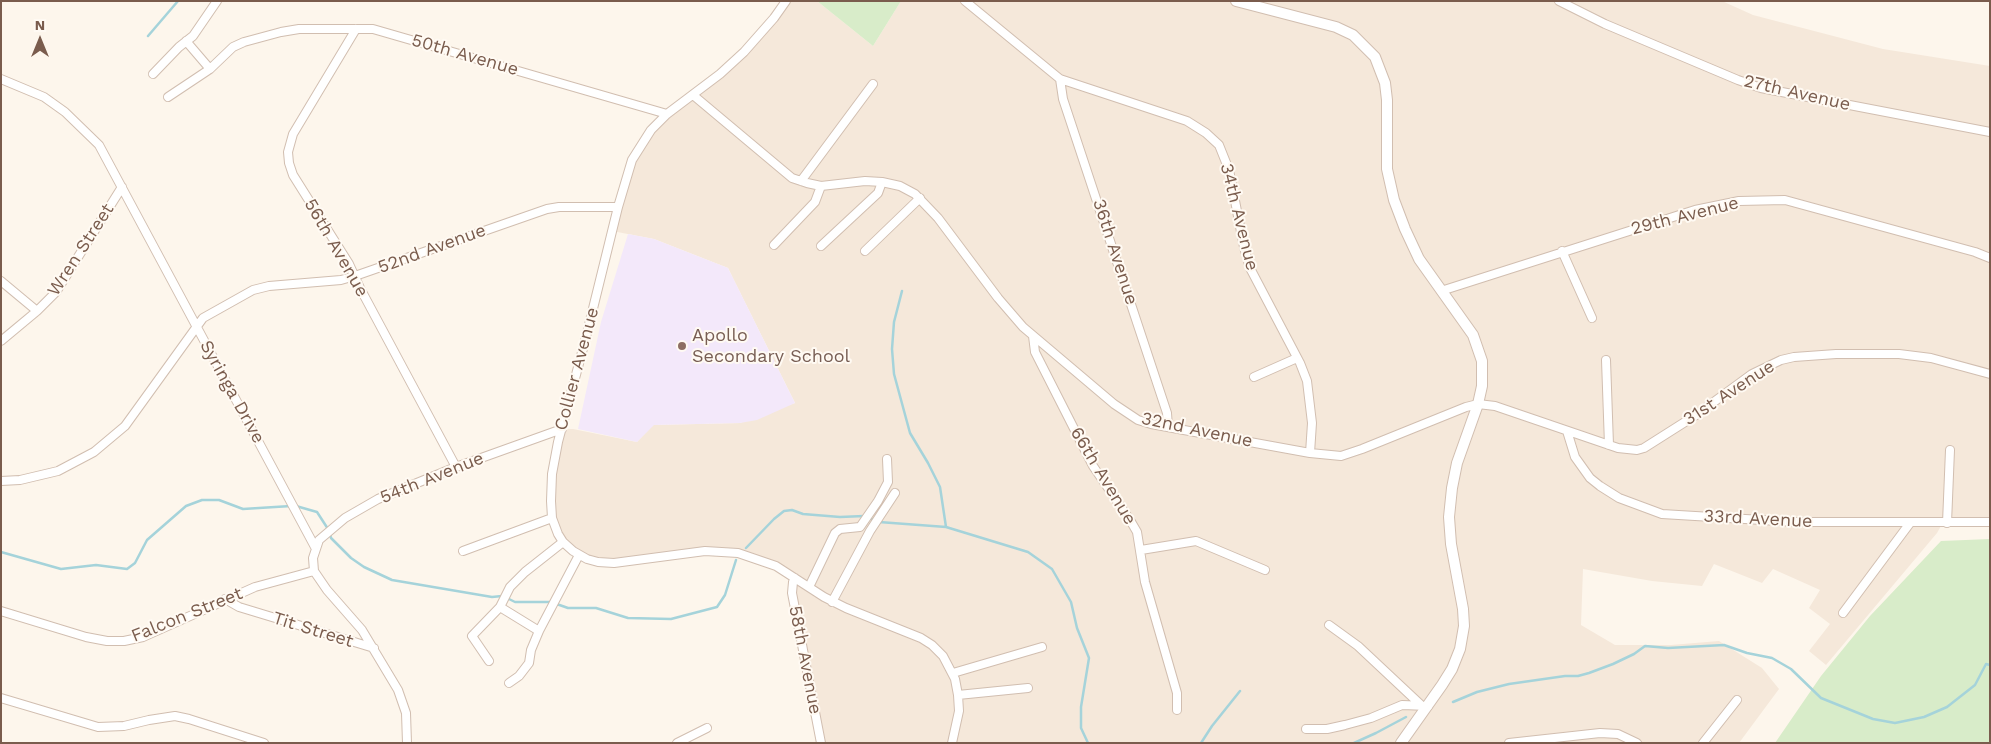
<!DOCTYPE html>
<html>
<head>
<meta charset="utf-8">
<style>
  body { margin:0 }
  #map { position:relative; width:1991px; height:744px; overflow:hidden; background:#fdf6ec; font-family:"Work Sans",sans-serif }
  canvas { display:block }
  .frame { position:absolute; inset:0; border:2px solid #7a5c4d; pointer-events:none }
  .north { position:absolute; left:15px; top:15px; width:50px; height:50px; -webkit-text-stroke:4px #fffaf3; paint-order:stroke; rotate:0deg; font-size:14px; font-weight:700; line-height:20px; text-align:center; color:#7a5c4d }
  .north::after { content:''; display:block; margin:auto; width:18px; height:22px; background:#7a5c4d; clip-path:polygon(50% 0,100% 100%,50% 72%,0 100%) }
</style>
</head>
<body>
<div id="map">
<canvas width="1991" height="744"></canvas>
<div class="frame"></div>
<div class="north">N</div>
</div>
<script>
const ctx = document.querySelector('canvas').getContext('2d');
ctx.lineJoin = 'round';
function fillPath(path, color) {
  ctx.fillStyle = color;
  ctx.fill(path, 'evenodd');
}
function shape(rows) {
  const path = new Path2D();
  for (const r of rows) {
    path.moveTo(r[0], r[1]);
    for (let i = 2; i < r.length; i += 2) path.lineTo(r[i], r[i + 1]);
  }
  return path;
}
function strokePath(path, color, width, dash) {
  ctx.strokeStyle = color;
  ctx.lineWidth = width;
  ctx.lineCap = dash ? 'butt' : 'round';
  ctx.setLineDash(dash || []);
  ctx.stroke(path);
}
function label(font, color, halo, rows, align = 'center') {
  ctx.font = font + ' "Work Sans",sans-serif';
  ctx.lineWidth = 4;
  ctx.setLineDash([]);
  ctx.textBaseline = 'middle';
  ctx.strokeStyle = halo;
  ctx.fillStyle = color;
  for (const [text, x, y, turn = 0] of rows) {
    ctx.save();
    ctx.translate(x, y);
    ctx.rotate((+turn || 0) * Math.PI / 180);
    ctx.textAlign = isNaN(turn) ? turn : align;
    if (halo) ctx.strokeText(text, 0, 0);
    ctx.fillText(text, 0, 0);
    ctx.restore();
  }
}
fillPath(shape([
  [785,1,817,1,873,46,901,1,1722,1,1753,15,1883,49,1990,66,1990,523,1942,524,1937,533,1826,665,1809,651,1830,624,1809,608,1820,590,1773,569,1762,583,1714,564,1702,586,1652,581,1583,569,1581,625,1615,645,1671,645,1719,641,1762,668,1779,689,1739,743,821,743,793,593,795,578,776,566,726,551,614,562,587,559,558,533,551,501,562,429,573,429,637,442,653,425,740,423,795,403,728,268,654,239,612,231,627,174,652,131,720,74]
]), '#f5e8da');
fillPath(shape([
  [628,234,654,239,728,268,795,403,757,420,740,423,654,425,637,442,578,429,601,322]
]), '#f3e8fa');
fillPath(shape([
  [817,1,901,1,873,46],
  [1990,539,1990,743,1775,743,1821,676,1870,616,1941,541]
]), '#d8ecc9');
strokePath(shape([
  [148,36,178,1],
  [902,291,894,322,892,349,894,374,910,433,928,463,940,487,946,527],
  [296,506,317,512,328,529],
  [330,534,331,538,351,558,364,567,392,580,492,597,502,596],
  [746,548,774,519,784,511,792,510,803,514,840,517,864,516,879,522,946,527,1028,552,1052,569,1071,602,1077,628,1089,658,1081,707,1081,728,1088,743],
  [1,552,61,569,96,565,127,569,135,563,147,540,186,506,202,500,219,500,243,509,291,506],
  [507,598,515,602,551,602,568,608,596,608,628,618,671,619,717,607,725,595,736,560],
  [1453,702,1477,692,1509,684,1565,676,1578,676,1589,673,1613,664,1634,654,1645,646,1668,648,1724,645,1747,653,1772,658,1791,669,1821,698,1873,719,1895,723,1924,717,1947,707,1975,685,1986,664,1990,665],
  [1201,743,1212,726,1240,691],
  [1354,743,1376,733,1406,717]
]), '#a5d3da', 2.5);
const minor = shape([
  [786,1,774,18,744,52,720,74,667,114,651,130,632,160,618,207,585,341,558,442,552,474,551,501,552,518,558,534,563,542,573,551,587,559,598,562,614,563,705,551,738,553,776,566,824,597,846,608,921,638,932,645,943,656,955,679,958,695,959,711,952,743],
  [965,1,1060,79,1187,121,1206,133,1219,145,1229,170,1244,247,1250,268,1300,363,1307,381,1312,423,1310,453],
  [1559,1,1605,24,1738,80,1761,88,1990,132],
  [356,29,293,134,288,152,289,163,293,175,349,264,360,288,456,467],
  [186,41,210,69],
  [153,74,179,47,193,36,217,1],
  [1,79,44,97,65,112,99,145,315,547],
  [1060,79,1063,99,1167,413,1168,427],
  [693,95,792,178,807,183,821,186,865,181,882,182,900,186,915,194,938,218,998,298,1023,327,1114,404,1138,420,1151,424,1310,453,1341,456,1362,449,1466,407,1478,404,1495,406,1618,448,1637,450,1644,448,1696,415,1752,374,1781,360,1794,357,1836,354,1899,354,1931,358,1990,374],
  [168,97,210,69,233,47,244,42,281,32,299,29,373,29,667,114],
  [801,181,873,84],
  [774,245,815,202,821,186],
  [821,246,878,193,882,182],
  [865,251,920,198],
  [1562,251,1592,318],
  [1,281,37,311],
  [1441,291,1695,210,1739,201,1785,200,1975,252,1990,258],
  [1033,336,1035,352,1093,466,1130,520,1137,532,1145,582,1177,693,1177,710],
  [1,341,37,311,56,292,122,187],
  [1606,360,1609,445],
  [1254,377,1297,358],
  [1567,431,1575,457,1590,478,1600,486,1619,498,1662,514,1795,522,1990,522],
  [1,481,20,480,58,471,94,452,125,426,203,318,253,290,269,286,341,280,355,276,547,209,559,207,618,207],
  [1947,523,1950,450],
  [1141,550,1196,541,1265,570],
  [463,551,552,518],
  [795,578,793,582,792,593,821,743],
  [809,587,835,533,840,529,860,527,878,501,888,482,887,459],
  [225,599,239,607,374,648],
  [832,602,870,531,895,493],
  [500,607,539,631],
  [1,611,86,637,107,641,124,641,143,637,255,587,314,571],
  [1843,613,1910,523],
  [1329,625,1358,646,1422,706],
  [489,661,472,636,500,607,510,587,525,572,563,542],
  [953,673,1042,647],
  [509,683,519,676,529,663,531,650,539,631,579,555],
  [958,695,1028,688],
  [1,698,98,727,124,726,149,720,175,716,189,719,264,743],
  [1306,729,1327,729,1345,725,1371,718,1402,705,1428,706],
  [407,743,406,713,398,690,362,630,327,590,314,571,313,558,319,540,345,518,378,499,456,467,562,429],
  [677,743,707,728],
  [1509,743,1600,733,1618,734,1637,743],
  [1703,743,1737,700]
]);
const tertiary = shape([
  [1236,1,1336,27,1353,35,1375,57,1385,83,1387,100,1387,169,1394,200,1405,229,1419,259,1473,335,1482,361,1482,386,1478,404,1457,463,1452,488,1449,517,1451,544,1463,609,1464,626,1460,649,1452,669,1442,685,1401,743]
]);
strokePath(minor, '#d1beb0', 10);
strokePath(tertiary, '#d1beb0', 12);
strokePath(minor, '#fff', 8);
strokePath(tertiary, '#fff', 10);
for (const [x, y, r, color] of [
  [682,346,5,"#8d6e63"]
]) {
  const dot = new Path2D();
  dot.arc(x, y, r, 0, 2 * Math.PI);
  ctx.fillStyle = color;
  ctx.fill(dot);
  strokePath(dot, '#fffaf3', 2);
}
label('18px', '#7a5c4d', '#fffaf3', [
  ["50th Avenue",465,55,16],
  ["27th Avenue",1797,93,13],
  ["29th Avenue",1685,216,-14],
  ["34th Avenue",1239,217,76],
  ["56th Avenue",336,248,60],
  ["52nd Avenue",432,249,-20],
  ["Wren Street",81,250,-57],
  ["36th Avenue",1115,252,72],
  ["Collier Avenue",577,369,-75],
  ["Syringa Drive",232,392,61],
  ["31st Avenue",1729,393,-33],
  ["32nd Avenue",1197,430,12],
  ["66th Avenue",1103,476,59],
  ["54th Avenue",432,478,-22],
  ["33rd Avenue",1758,519,3],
  ["Falcon Street",187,615,-22],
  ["Tit Street",313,630,17],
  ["58th Avenue",805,660,79]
]);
label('18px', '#785e54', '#fffaf3', [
  ["Apollo",692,336],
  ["Secondary School",692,357]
], 'left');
</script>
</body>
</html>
